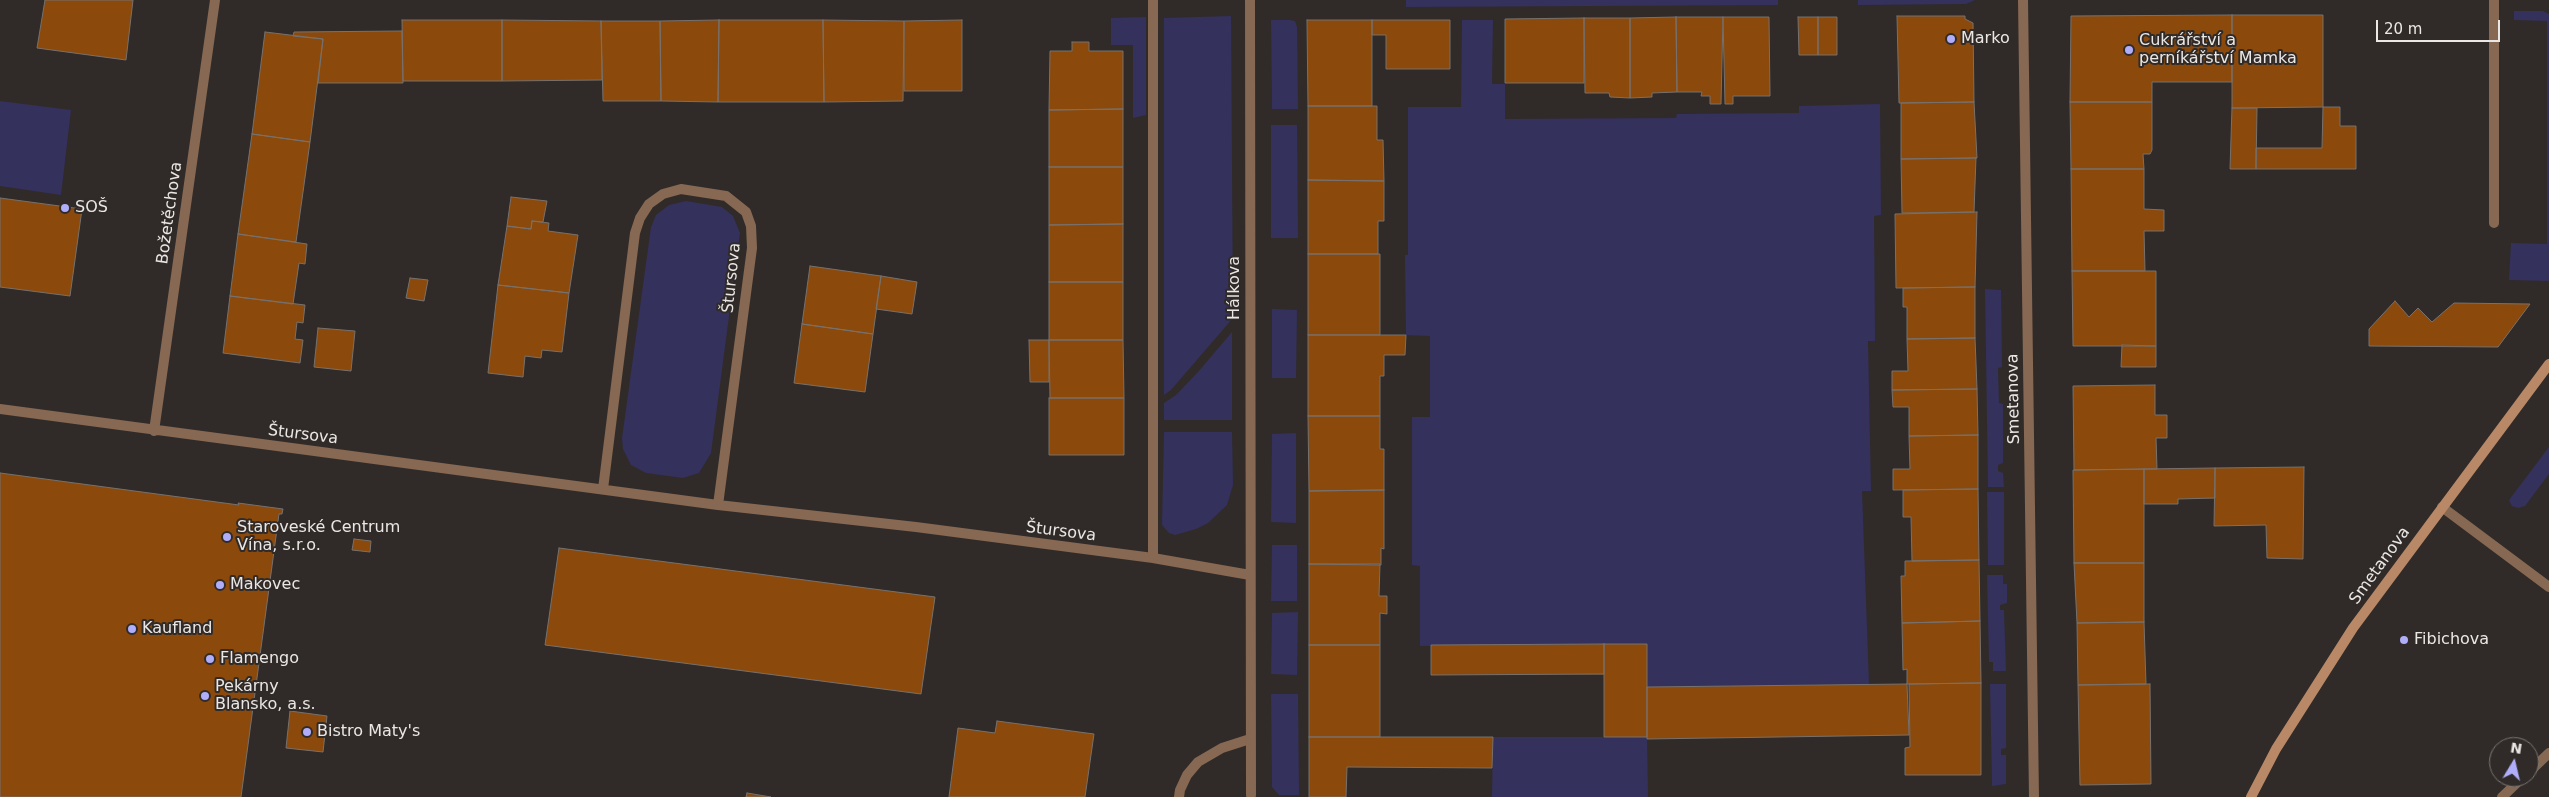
<!DOCTYPE html>
<html>
<head>
<meta charset="utf-8">
<style>
  body { margin:0 }
  #map { position:relative; width:2549px; height:797px; overflow:hidden; background:#302b28; font-family:"DejaVu Sans",sans-serif }
  canvas { display:block }
  .north { position:absolute; left:2489px; top:737px; width:50px; height:50px; box-sizing:border-box; background:#302b28; border:1px solid #7a7673; border-radius:50%; rotate:9deg; font-size:14px; font-weight:700; line-height:20px; text-align:center; color:#eae7e4 }
  .north::after { content:''; display:block; margin:auto; width:18px; height:22px; background:#b0aefa; clip-path:polygon(50% 0,100% 100%,50% 72%,0 100%) }
  .scale { position:absolute; left:2376px; top:20px; width:124px; height:22px; box-sizing:border-box; border:2px solid #eae7e4; border-top:0; padding-left:6px; font-size:15px; line-height:18px; white-space:nowrap; color:#eae7e4; -webkit-text-stroke:4px #302b28; paint-order:stroke }
</style>
</head>
<body>
<div id="map">
<canvas width="2549" height="797"></canvas>
<div class="north">N</div>
<div class="scale">20 m</div>
</div>
<script>
const ctx = document.querySelector('canvas').getContext('2d');
ctx.lineJoin = 'round';
function fillPath(path, color) {
  ctx.fillStyle = color;
  ctx.fill(path, 'evenodd');
}
function shape(rows) {
  const path = new Path2D();
  for (const r of rows) {
    path.moveTo(r[0], r[1]);
    for (let i = 2; i < r.length; i += 2) path.lineTo(r[i], r[i + 1]);
  }
  return path;
}
function strokePath(path, color, width, dash) {
  ctx.strokeStyle = color;
  ctx.lineWidth = width;
  ctx.lineCap = dash ? 'butt' : 'round';
  ctx.setLineDash(dash || []);
  ctx.stroke(path);
}
function label(font, color, halo, rows, align = 'center') {
  ctx.font = font + ' "DejaVu Sans",sans-serif';
  ctx.lineWidth = 4;
  ctx.setLineDash([]);
  ctx.textBaseline = 'middle';
  ctx.strokeStyle = halo;
  ctx.fillStyle = color;
  for (const [text, x, y, turn = 0] of rows) {
    ctx.save();
    ctx.translate(x, y);
    ctx.rotate((+turn || 0) * Math.PI / 180);
    ctx.textAlign = isNaN(turn) ? turn : align;
    if (halo) ctx.strokeText(text, 0, 0);
    ctx.fillText(text, 0, 0);
    ctx.restore();
  }
}
fillPath(shape([
  [1406,0,1778,0,1778,5,1406,7],
  [1858,0,1975,0,1966,4,1858,5],
  [2514,11,2543,11,2549,14,2549,281,2509,280,2511,243,2547,244,2547,21,2514,20],
  [1231,16,1233,318,1171,390,1164,395,1164,18],
  [1146,17,1146,115,1133,118,1133,45,1111,45,1111,18],
  [1271,20,1290,20,1295,21,1297,27,1298,109,1272,109],
  [1462,20,1493,20,1492,84,1505,84,1505,119,1676,118,1677,114,1799,113,1799,106,1880,104,1881,215,1874,216,1875,341,1868,341,1871,491,1862,491,1869,684,1647,687,1647,644,1420,646,1420,566,1412,565,1412,417,1430,417,1430,336,1406,335,1405,255,1408,255,1408,107,1461,107],
  [0,101,71,110,61,195,0,186],
  [1271,125,1297,125,1298,238,1271,238],
  [686,201,722,207,733,216,740,233,711,453,699,473,683,478,646,473,631,465,623,449,622,438,651,227,656,215,669,205],
  [1985,289,2001,290,2002,367,1998,368,1999,403,2003,404,2003,463,1998,465,1998,471,2003,473,2004,487,1988,487],
  [1272,309,1297,310,1296,378,1272,378],
  [1232,332,1232,420,1164,420,1164,403,1176,395,1198,372],
  [1164,432,1232,432,1233,485,1227,505,1208,523,1196,529,1175,535,1169,533,1162,525],
  [1296,433,1296,523,1271,522,1272,434],
  [2549,447,2549,474,2525,506,2518,508,2512,506,2509,500],
  [1987,492,2004,492,2004,565,1988,565],
  [1272,545,1297,545,1297,601,1271,601],
  [1987,575,2003,575,2003,584,2007,584,2007,603,2000,605,2000,610,2004,610,2006,671,1993,671,1993,662,1989,662],
  [1298,612,1297,675,1271,674,1272,613],
  [1990,684,2006,684,2006,748,2001,749,2001,755,2006,755,2006,784,1992,786],
  [1271,694,1298,694,1299,795,1279,795,1272,787],
  [1493,737,1647,737,1648,797,1492,797]
]), '#34315c');
const building = shape([
  [45,0,133,0,126,60,37,48,45,0],
  [2232,15,2232,82,2152,82,2152,102,2070,102,2071,16,2232,15],
  [2232,15,2323,15,2323,107,2232,108,2232,15],
  [1897,16,1965,16,1965,19,1973,23,1974,102,1899,103,1897,16],
  [1676,17,1723,17,1721,104,1710,104,1710,96,1701,96,1702,92,1677,92,1676,17],
  [1676,17,1677,92,1652,93,1652,97,1630,98,1630,18,1676,17],
  [1723,17,1769,17,1770,96,1733,96,1733,104,1725,104,1723,17],
  [1798,17,1818,17,1818,55,1799,55,1798,17],
  [1818,17,1837,17,1837,55,1818,55,1818,17],
  [1584,18,1630,18,1630,98,1610,97,1609,93,1585,93,1584,18],
  [1584,18,1584,83,1505,83,1505,19,1584,18],
  [402,20,502,20,502,81,403,81,402,20],
  [502,20,601,21,602,80,502,81,502,20],
  [719,20,718,102,661,101,660,21,719,20],
  [719,20,823,20,824,102,718,102,719,20],
  [823,20,904,21,903,101,824,102,823,20],
  [962,20,962,91,904,91,904,21,962,20],
  [1307,20,1372,20,1372,106,1308,106,1307,20],
  [1372,20,1450,20,1450,69,1386,69,1386,35,1372,35,1372,20],
  [601,21,660,21,661,101,603,101,601,21],
  [402,31,403,83,318,83,323,39,293,36,294,32,402,31],
  [265,32,323,39,310,142,252,134,265,32],
  [1072,42,1089,42,1089,51,1123,51,1123,109,1049,110,1050,51,1072,51,1072,42],
  [1974,102,1977,158,1901,159,1901,103,1974,102],
  [2070,102,2152,102,2152,150,2150,154,2143,154,2144,169,2071,169,2070,102],
  [1308,106,1377,106,1377,140,1383,140,1384,181,1308,180,1308,106],
  [2323,107,2340,107,2340,126,2356,126,2356,169,2256,169,2256,148,2322,148,2323,107],
  [2232,108,2257,108,2256,169,2230,169,2232,108],
  [1123,109,1123,167,1049,167,1049,110,1123,109],
  [252,134,310,142,296,242,238,234,252,134],
  [1976,158,1974,212,1902,213,1901,159,1976,158],
  [1049,167,1123,167,1123,224,1049,225,1049,167],
  [2071,169,2144,169,2144,209,2164,210,2164,231,2144,231,2145,271,2072,271,2071,169],
  [1308,180,1384,181,1384,221,1378,221,1378,254,1308,254,1308,180],
  [511,197,547,201,543,222,532,221,531,229,507,226,511,197],
  [0,198,82,209,70,296,0,287,0,198],
  [1977,212,1975,287,1896,288,1895,214,1977,212],
  [532,221,549,223,548,231,578,235,569,293,498,285,507,226,531,229,532,221],
  [1123,224,1123,282,1049,282,1049,225,1123,224],
  [238,234,307,244,305,264,299,263,293,304,230,296,238,234],
  [1308,254,1380,254,1380,335,1308,335,1308,254],
  [810,266,881,276,873,334,802,324,810,266],
  [2072,271,2156,271,2156,346,2073,346,2072,271],
  [881,276,917,282,912,314,876,309,881,276],
  [410,278,428,280,424,301,406,298,410,278],
  [1049,282,1123,282,1123,340,1049,340,1049,282],
  [498,285,569,293,562,352,542,350,541,358,525,356,523,377,488,373,498,285],
  [1975,287,1975,338,1907,339,1907,307,1903,307,1903,288,1975,287],
  [230,296,305,305,303,323,297,322,295,339,303,340,300,363,223,353,230,296],
  [2395,301,2409,317,2418,308,2432,322,2454,303,2530,304,2498,347,2369,346,2369,329,2395,301],
  [802,324,873,334,865,392,794,383,802,324],
  [318,328,355,331,351,371,314,367,318,328],
  [1308,335,1406,335,1405,355,1384,355,1384,376,1380,376,1380,416,1308,416,1308,335],
  [1975,338,1977,389,1892,390,1892,371,1908,371,1907,339,1975,338],
  [1029,340,1049,340,1049,382,1030,382,1029,340],
  [1049,340,1123,340,1124,398,1050,398,1049,340],
  [2122,345,2156,346,2156,367,2121,367,2122,345],
  [2155,385,2155,415,2167,415,2167,438,2156,438,2157,469,2074,470,2073,386,2155,385],
  [1977,389,1978,435,1909,436,1909,407,1893,407,1892,390,1977,389],
  [1049,398,1124,398,1124,455,1049,455,1049,398],
  [1308,416,1380,416,1380,449,1384,449,1384,490,1309,491,1308,416],
  [1978,435,1978,489,1893,490,1893,469,1910,469,1909,436,1978,435],
  [2304,467,2303,559,2267,558,2266,525,2214,526,2215,468,2304,467],
  [2215,468,2215,498,2178,499,2178,504,2144,504,2144,469,2215,468],
  [2144,469,2144,563,2074,563,2073,470,2144,469],
  [0,473,239,505,238,503,283,509,282,514,279,514,241,797,0,797,0,473],
  [1978,489,1979,560,1912,561,1911,517,1903,517,1903,490,1978,489],
  [1384,490,1384,549,1381,548,1381,565,1309,564,1309,491,1384,490],
  [354,539,371,541,370,552,352,550,354,539],
  [559,548,935,597,921,694,545,645,559,548],
  [1979,560,1980,621,1902,623,1901,576,1905,576,1905,561,1979,560],
  [2074,563,2144,563,2144,622,2077,623,2074,563],
  [1309,564,1380,564,1379,596,1387,596,1387,614,1380,613,1380,645,1309,645,1309,564],
  [1980,621,1981,683,1907,684,1907,669,1903,670,1902,623,1980,621],
  [2144,622,2146,684,2078,685,2077,623,2144,622],
  [1604,644,1604,674,1431,675,1431,645,1604,644],
  [1604,644,1647,644,1647,737,1604,737,1604,644],
  [1309,645,1380,645,1380,737,1309,737,1309,645],
  [1981,683,1981,775,1905,775,1905,748,1910,747,1909,684,1981,683],
  [1907,684,1909,735,1647,739,1647,687,1907,684],
  [2150,684,2151,784,2080,785,2078,685,2150,684],
  [290,711,327,716,323,752,286,748,290,711],
  [997,721,1094,734,1085,797,949,797,958,728,995,733,997,721],
  [1309,737,1493,737,1492,768,1347,767,1346,797,1309,797,1309,737],
  [747,793,771,797,746,797,747,793]
]);
fillPath(building, '#8b4a0c');
strokePath(building, '#77716d', 1);
strokePath(shape([
  [2494,223,2494,0],
  [2442,507,2549,587],
  [2529,772,2549,753],
  [1179,797,1180,790,1187,775,1198,762,1222,748,1250,739],
  [2502,797,2523,777]
]), '#866853', 10);
strokePath(shape([
  [1153,0,1153,558],
  [1250,0,1251,795],
  [2023,0,2034,797],
  [0,409,718,505,916,527,1153,558,1250,575],
  [154,431,215,0],
  [603,489,635,233,640,218,649,204,663,194,681,189,726,196,746,212,751,226,752,248,718,505]
]), '#866853', 10);
strokePath(shape([
  [2251,797,2276,749,2353,628,2549,364]
]), '#b98967', 10);
for (const [x, y, r, color] of [
  [1951,39,5,"#b0aefa"],
  [2129,50,5,"#b0aefa"],
  [65,208,5,"#b0aefa"],
  [227,537,5,"#b0aefa"],
  [220,585,5,"#b0aefa"],
  [132,629,5,"#b0aefa"],
  [2404,640,5,"#b0aefa"],
  [210,659,5,"#b0aefa"],
  [205,696,5,"#b0aefa"],
  [307,732,5,"#b0aefa"]
]) {
  const dot = new Path2D();
  dot.arc(x, y, r, 0, 2 * Math.PI);
  ctx.fillStyle = color;
  ctx.fill(dot);
  strokePath(dot, '#302b28', 2);
}
label('16px', '#eae7e4', '#302b28', [
  ["Marko",1961,39],
  ["Cukrářství a",2139,41],
  ["perníkářství Mamka",2139,59],
  ["SOŠ",75,208],
  ["Staroveské Centrum",237,528],
  ["Vína, s.r.o.",237,546],
  ["Makovec",230,585],
  ["Kaufland",142,629],
  ["Fibichova",2414,640],
  ["Flamengo",220,659],
  ["Pekárny",215,687],
  ["Blansko, a.s.",215,705],
  ["Bistro Maty's",317,732]
], 'left');
label('16px', '#eae7e4', '#302b28', [
  ["Božetěchova",170,213,-82],
  ["Štursova",732,278,-84],
  ["Hálkova",1235,288,-90],
  ["Smetanova",2014,399,-91],
  ["Štursova",303,435,7],
  ["Štursova",1061,532,7],
  ["Smetanova",2380,566,-54]
]);
</script>
</body>
</html>
